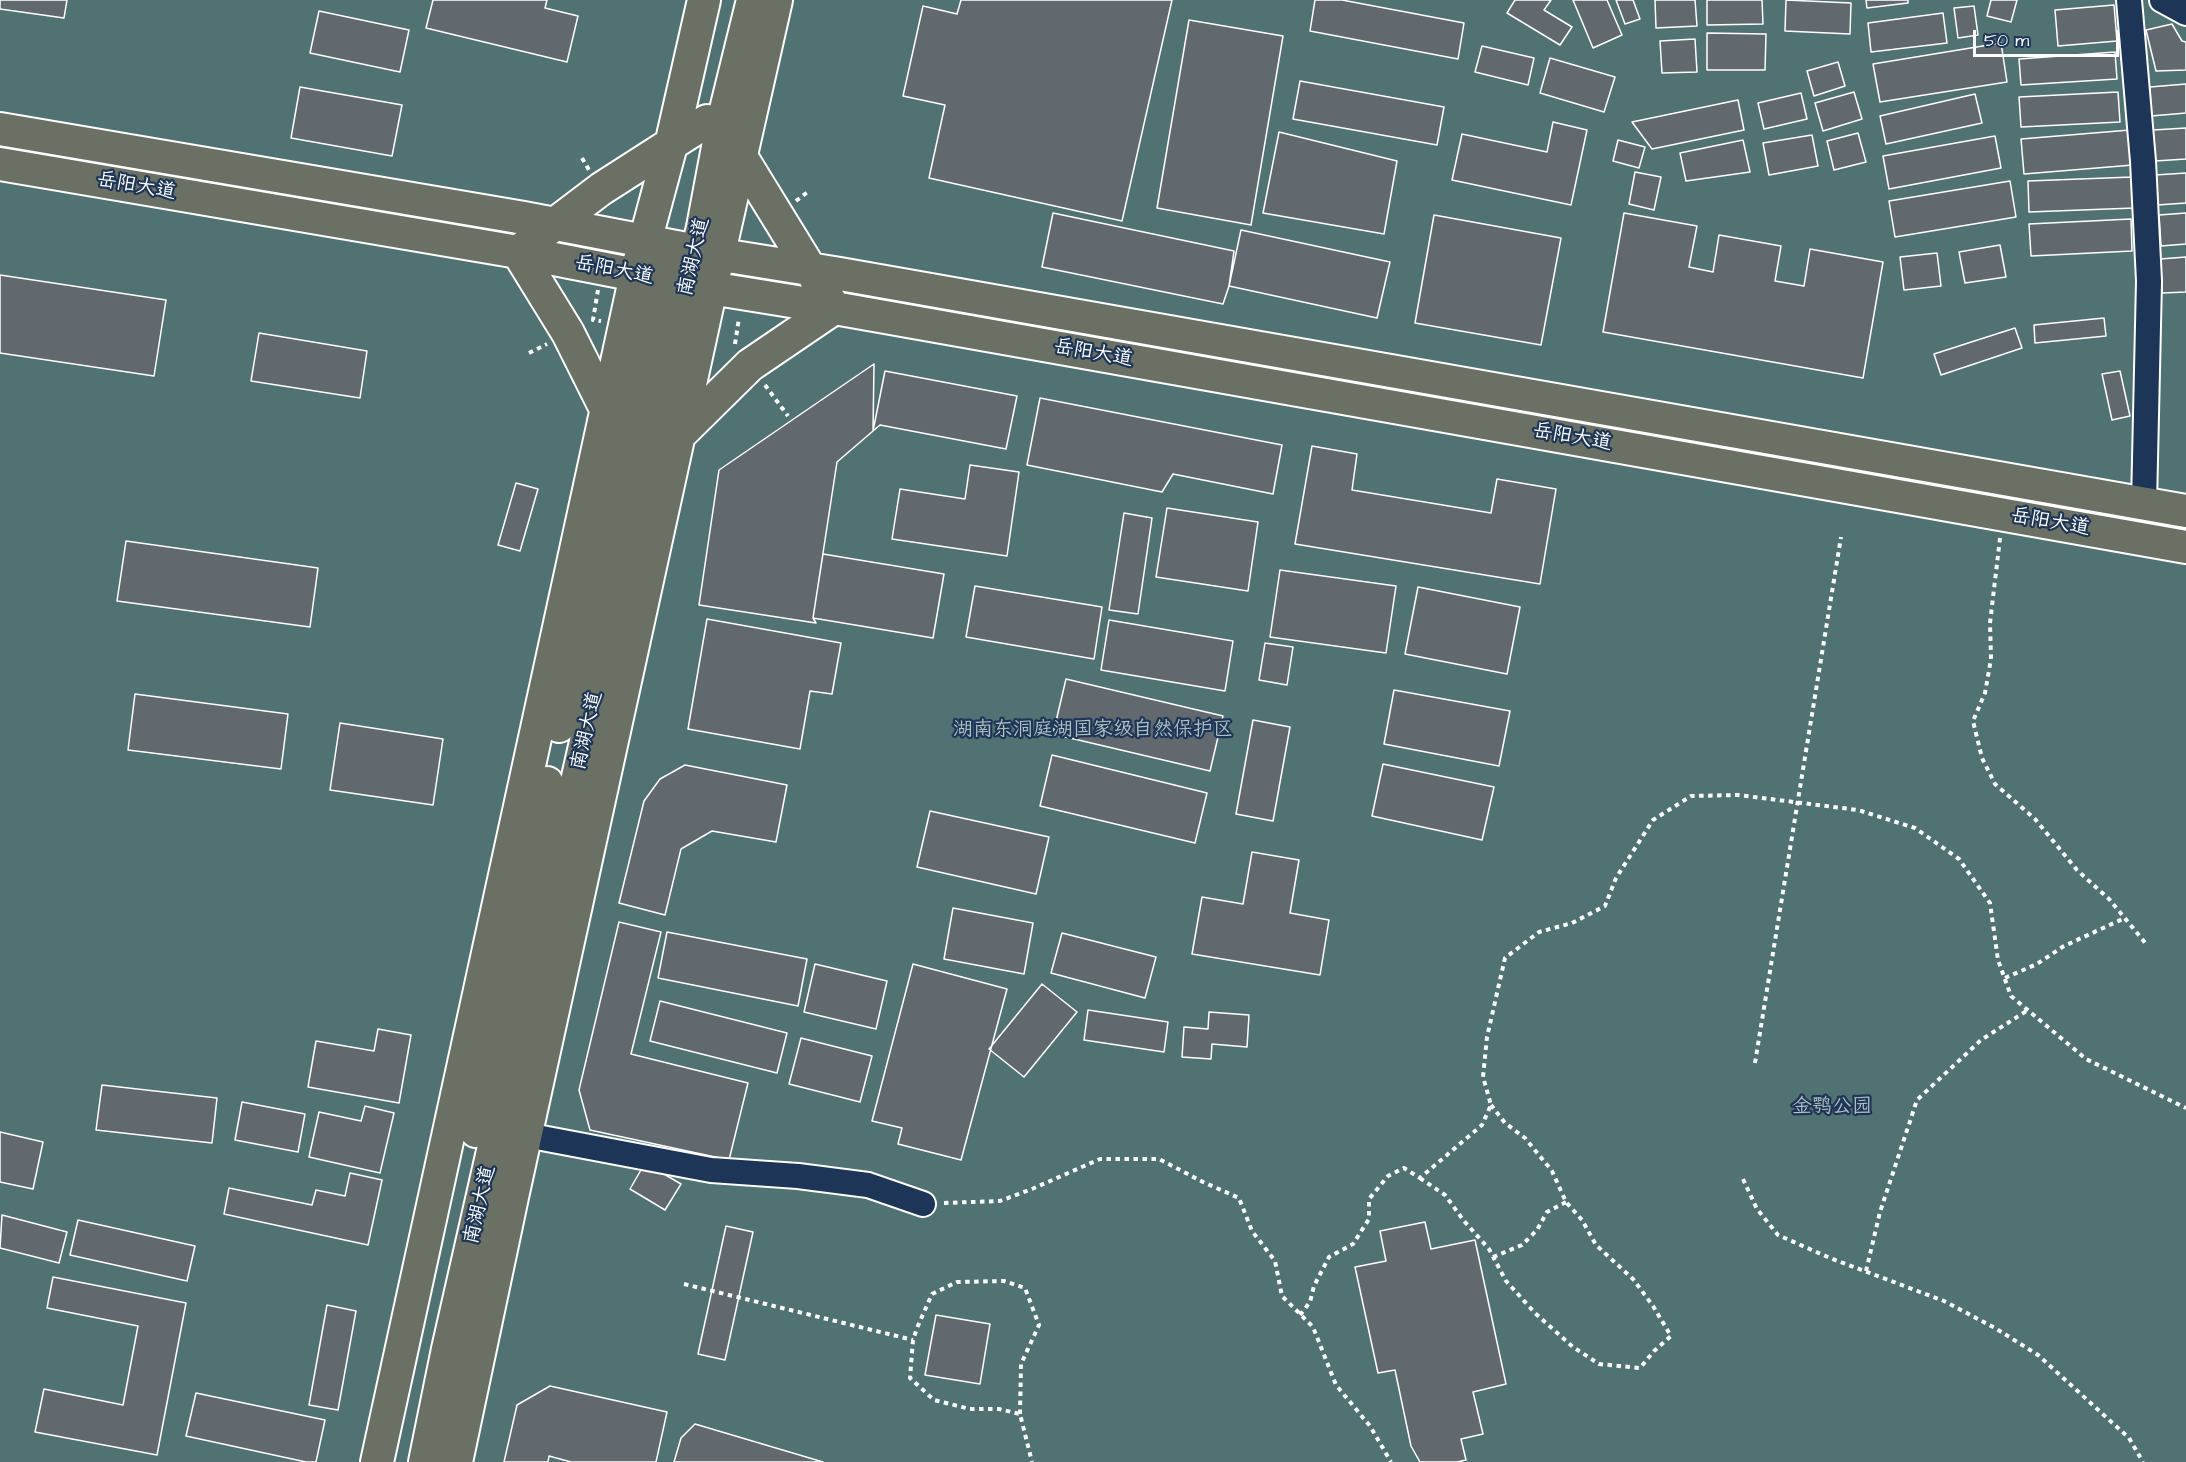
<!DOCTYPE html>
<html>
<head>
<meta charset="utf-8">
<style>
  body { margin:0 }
  #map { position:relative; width:2186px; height:1462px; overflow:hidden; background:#1d3557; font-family:"Architects Daughter",sans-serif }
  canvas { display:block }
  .scale { position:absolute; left:1973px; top:30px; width:146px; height:27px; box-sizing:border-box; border:3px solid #fff; border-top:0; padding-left:8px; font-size:18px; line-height:21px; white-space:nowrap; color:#fff; -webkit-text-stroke:4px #1d3557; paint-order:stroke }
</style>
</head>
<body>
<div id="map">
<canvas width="2186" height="1462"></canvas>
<div class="scale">50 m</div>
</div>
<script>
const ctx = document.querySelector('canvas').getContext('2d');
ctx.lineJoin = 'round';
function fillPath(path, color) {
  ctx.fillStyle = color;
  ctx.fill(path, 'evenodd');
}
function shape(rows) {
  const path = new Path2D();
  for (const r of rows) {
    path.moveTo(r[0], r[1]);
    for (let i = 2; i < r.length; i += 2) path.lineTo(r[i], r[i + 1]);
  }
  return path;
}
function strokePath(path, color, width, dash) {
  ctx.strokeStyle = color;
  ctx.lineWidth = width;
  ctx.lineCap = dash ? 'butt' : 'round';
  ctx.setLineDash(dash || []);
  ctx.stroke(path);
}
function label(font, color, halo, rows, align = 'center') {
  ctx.font = font + ' "Architects Daughter","LXGW WenKai TC",sans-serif';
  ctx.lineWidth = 4.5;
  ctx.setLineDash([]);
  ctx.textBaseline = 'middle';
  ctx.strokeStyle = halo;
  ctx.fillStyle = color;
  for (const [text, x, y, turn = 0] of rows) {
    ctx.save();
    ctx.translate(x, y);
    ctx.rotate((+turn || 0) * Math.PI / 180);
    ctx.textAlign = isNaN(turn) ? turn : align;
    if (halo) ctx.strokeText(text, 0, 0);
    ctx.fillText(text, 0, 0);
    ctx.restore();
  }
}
fillPath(shape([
  [0,0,2186,0,2186,1462,0,1462]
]), '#517272');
const building = shape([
  [0,0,67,0,64,18,0,9,0,0],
  [433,0,547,0,545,8,578,16,567,62,426,28,433,0],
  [961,0,1172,0,1122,221,929,178,945,105,903,96,923,6,957,14,961,0],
  [1315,0,1342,0,1464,23,1458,59,1310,31,1315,0],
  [1515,0,1551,0,1544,10,1572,27,1560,45,1507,13,1515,0],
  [1573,0,1607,0,1622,35,1593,48,1573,0],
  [1616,0,1633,0,1640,19,1625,24,1616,0],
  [1655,0,1695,0,1697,26,1656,28,1655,0],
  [1707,0,1762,0,1763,24,1707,25,1707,0],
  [1786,0,1851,3,1850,34,1785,31,1786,0],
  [1866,0,1908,0,1908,3,1867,8,1866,0],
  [1991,0,2017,0,2011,22,1987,16,1991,0],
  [2114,5,2117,41,2058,46,2055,10,2114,5],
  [1974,6,1978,35,1958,38,1954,8,1974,6],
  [319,11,409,30,400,72,310,53,319,11],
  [1943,13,1947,43,1871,52,1868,23,1943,13],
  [1189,20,1283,36,1251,225,1157,208,1189,20],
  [2172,24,2182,41,2186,42,2186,70,2156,71,2146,30,2172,24],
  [1707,33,1766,34,1765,70,1707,70,1707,33],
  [1695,39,1697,72,1662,73,1660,41,1695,39],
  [2001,43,2007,82,1880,102,1873,64,2001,43],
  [1482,46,1534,58,1528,85,1475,72,1482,46],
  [2115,52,2117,79,2021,85,2019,59,2115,52],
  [1550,58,1615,77,1604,112,1540,93,1550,58],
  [1838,62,1845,86,1814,96,1807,71,1838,62],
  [1300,81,1444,107,1437,145,1293,119,1300,81],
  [2186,84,2186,113,2151,116,2150,87,2186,84],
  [300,87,402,105,392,156,291,138,300,87],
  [1854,92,1862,119,1823,131,1815,103,1854,92],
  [2118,92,2120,122,2021,127,2019,97,2118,92],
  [1801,93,1807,119,1764,129,1758,103,1801,93],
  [1975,94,1982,123,1886,144,1880,116,1975,94],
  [1738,100,1744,130,1652,149,1632,122,1738,100],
  [1553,122,1587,130,1571,205,1452,180,1462,134,1547,152,1553,122],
  [2186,128,2186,159,2155,161,2153,130,2186,128],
  [2130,130,2133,165,2024,174,2021,139,2130,130],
  [1279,132,1397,161,1384,234,1263,213,1279,132],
  [1858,133,1866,162,1834,170,1827,141,1858,133],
  [1812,135,1818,166,1769,175,1763,143,1812,135],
  [1995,136,2001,168,1889,189,1883,156,1995,136],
  [1618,140,1645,147,1639,168,1613,161,1618,140],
  [1743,140,1750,172,1686,181,1680,153,1743,140],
  [1635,172,1661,177,1654,210,1629,204,1635,172],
  [2186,173,2186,203,2157,205,2155,175,2186,173],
  [2132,177,2134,208,2029,212,2028,181,2132,177],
  [2010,181,2016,217,1895,237,1889,201,2010,181],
  [1053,213,1234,251,1229,286,1223,304,1042,267,1053,213],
  [1624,213,1697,226,1689,267,1713,272,1719,235,1781,246,1775,281,1804,286,1810,249,1883,262,1863,378,1603,332,1624,213],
  [2186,213,2186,244,2161,246,2159,215,2186,213],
  [1434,215,1561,238,1541,345,1415,323,1434,215],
  [2131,219,2132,251,2031,256,2029,224,2131,219],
  [1241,230,1390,262,1377,318,1229,286,1241,230],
  [2000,245,2006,277,1965,283,1959,252,2000,245],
  [1937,253,1941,286,1904,290,1900,257,1937,253],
  [2186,257,2186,292,2162,293,2160,259,2186,257],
  [0,275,166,300,154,376,0,353,0,275],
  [2104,318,2106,336,2035,343,2034,325,2104,318],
  [2015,328,2022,348,1941,375,1934,354,2015,328],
  [259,333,367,351,360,398,251,381,259,333],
  [874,364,873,431,837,462,813,618,816,623,699,605,719,470,874,364],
  [885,371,1017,396,1006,449,880,425,873,431,885,371],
  [2120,371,2130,416,2112,420,2102,374,2120,371],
  [1040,398,1282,445,1273,494,1173,474,1162,492,1027,465,1040,398],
  [1312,446,1357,454,1352,490,1491,513,1497,479,1556,489,1540,584,1295,544,1312,446],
  [970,465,1019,472,1007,556,892,539,900,489,965,499,970,465],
  [516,483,538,489,520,551,498,545,516,483],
  [1167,508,1258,522,1248,591,1156,577,1167,508],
  [1124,513,1152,518,1138,614,1109,610,1124,513],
  [126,541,318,568,310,627,117,601,126,541],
  [823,554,944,574,933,638,813,618,823,554],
  [1280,570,1396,586,1386,653,1270,637,1280,570],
  [975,586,1102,607,1094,659,966,637,975,586],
  [1418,587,1520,607,1507,674,1405,654,1418,587],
  [707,619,841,643,832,694,810,691,800,749,688,729,707,619],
  [1109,620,1233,641,1225,691,1101,670,1109,620],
  [1265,643,1293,647,1287,685,1259,680,1265,643],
  [1066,679,1223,716,1210,771,1053,734,1066,679],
  [1394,690,1510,711,1499,766,1384,744,1394,690],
  [135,694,288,714,281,769,128,750,135,694],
  [1253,720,1290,727,1273,821,1236,814,1253,720],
  [340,723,443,739,433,805,330,790,340,723],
  [1052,755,1207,793,1195,843,1040,806,1052,755],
  [1383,764,1494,787,1482,840,1372,816,1383,764],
  [685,765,787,785,776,842,712,831,681,849,665,915,619,903,644,801,660,779,685,765],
  [930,811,1049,837,1036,894,917,867,930,811],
  [1252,852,1299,860,1290,913,1329,920,1320,975,1192,954,1202,897,1243,904,1252,852],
  [953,908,1033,923,1024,974,944,959,953,908],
  [619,922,661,932,631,1054,748,1083,729,1160,590,1130,579,1090,619,922],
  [667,932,807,959,798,1006,658,978,667,932],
  [1062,933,1156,957,1145,998,1051,973,1062,933],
  [815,964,887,981,876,1029,804,1012,815,964],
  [913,964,1007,989,961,1160,898,1144,902,1128,872,1121,913,964],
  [1042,984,1077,1012,1024,1077,989,1049,1042,984],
  [660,1001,787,1033,777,1073,650,1041,660,1001],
  [1088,1010,1168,1022,1164,1052,1084,1040,1088,1010],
  [1209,1012,1249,1015,1247,1047,1212,1044,1211,1059,1182,1057,1184,1027,1208,1029,1209,1012],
  [378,1029,411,1035,399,1103,308,1087,316,1041,374,1051,378,1029],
  [801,1038,872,1056,860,1102,789,1084,801,1038],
  [102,1085,217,1098,212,1143,96,1130,102,1085],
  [242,1102,305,1114,298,1152,235,1140,242,1102],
  [365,1106,394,1113,380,1173,309,1157,319,1112,361,1121,365,1106],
  [0,1132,43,1142,33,1189,0,1182,0,1132],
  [645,1163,681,1184,665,1210,630,1189,645,1163],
  [350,1173,382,1180,368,1245,224,1214,229,1188,312,1205,316,1190,345,1196,350,1173],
  [2,1215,67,1232,59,1263,0,1248,2,1215],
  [78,1220,195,1246,187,1281,70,1255,78,1220],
  [1425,1222,1431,1249,1475,1240,1506,1384,1473,1392,1483,1434,1461,1439,1466,1460,1457,1462,1420,1462,1411,1446,1395,1370,1378,1373,1355,1267,1386,1261,1380,1231,1425,1222],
  [726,1226,753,1232,725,1360,698,1354,726,1226],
  [53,1277,186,1303,157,1455,35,1432,44,1389,123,1405,138,1326,47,1308,53,1277],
  [327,1305,356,1311,338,1410,309,1405,327,1305],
  [936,1315,990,1324,980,1384,925,1375,936,1315],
  [550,1386,667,1412,656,1462,571,1462,549,1456,548,1462,504,1462,517,1405,550,1386],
  [196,1393,325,1420,316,1462,306,1462,186,1436,196,1393],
  [695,1424,823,1462,674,1462,681,1438,695,1424]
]);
fillPath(building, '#62696e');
strokePath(building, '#fff', 1.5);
const minor = shape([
  [2129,0,2143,161,2149,281,2144,504],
  [2162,0,2186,13],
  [526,1135,711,1170,798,1176,868,1185,923,1204]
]);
const major = shape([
  [0,129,524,218,697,251,840,274,2186,511],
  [0,164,518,252,667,281,834,308,2186,547],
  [610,417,568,333,518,252,601,189,707,121],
  [676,438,750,365,834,308,735,147],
  [559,726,672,261],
  [476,1131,547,783],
  [377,1462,636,275,671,145,704,0],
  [425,1462,448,1349,703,227,722,126,753,0],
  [456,1462,512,1197,711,288,776,0]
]);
strokePath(minor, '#fff', 28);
strokePath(major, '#fff', 36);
strokePath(shape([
  [582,158,589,170],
  [796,201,809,191],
  [598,290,593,320,601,321],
  [735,344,739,318],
  [529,353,547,344],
  [765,385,788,416],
  [2000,538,1990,623,1991,659,1985,693,1973,721,1982,758,1995,784,2035,819,2077,870,2109,899,2147,945],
  [2005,978,2037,964,2064,946,2125,918],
  [1755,1063,1841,537],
  [1420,1178,1445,1195,1464,1221,1489,1249,1506,1281,1535,1313,1573,1347,1599,1364,1640,1368,1654,1351,1671,1336,1653,1306,1633,1279,1596,1245,1582,1220,1566,1202,1552,1171,1525,1138,1505,1123,1491,1105],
  [1743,1179,1757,1209,1778,1235,1830,1258,1944,1301,1995,1328,2038,1355,2129,1438,2143,1462],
  [944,1203,1000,1201,1032,1189,1100,1159,1159,1159,1203,1182,1239,1198,1252,1231,1275,1261,1282,1296,1313,1327,1336,1385,1370,1426,1391,1462],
  [1493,1257,1522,1245,1537,1230,1547,1212,1566,1202],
  [1866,1271,1880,1212,1917,1100,1981,1040,2028,1010],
  [684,1284,913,1340],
  [1300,1315,1310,1302,1314,1286,1329,1257,1353,1244,1369,1219,1369,1199,1388,1176,1404,1168,1420,1178,1482,1125,1491,1105,1483,1077,1487,1037,1505,958,1539,932,1572,923,1605,906,1616,878,1653,820,1691,796,1738,795,1858,810,1915,828,1959,859,1990,903,1998,960,2011,996,2086,1059,2186,1108],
  [1020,1414,1021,1364,1039,1325,1025,1288,1004,1281,957,1282,932,1294,917,1328,913,1340,910,1378,934,1400,970,1409,999,1409,1020,1414,1032,1462]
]), '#fff', 4, [4.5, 4.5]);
strokePath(minor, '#1d3557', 24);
strokePath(major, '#6b7065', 32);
label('20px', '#fff', '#1d3557', [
  ["岳阳大道",136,187,10],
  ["南湖大道",695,257,-77],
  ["岳阳大道",614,271,11],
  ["岳阳大道",1093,354,10],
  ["岳阳大道",1572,438,10],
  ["岳阳大道",2050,523,10],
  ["南湖大道",588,731,-77],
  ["南湖大道",481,1205,-77]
]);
label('20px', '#b1c0c0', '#1d3557', [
  ["湖南东洞庭湖国家级自然保护区",1093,731],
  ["金鹗公园",1832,1108]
]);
</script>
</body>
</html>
